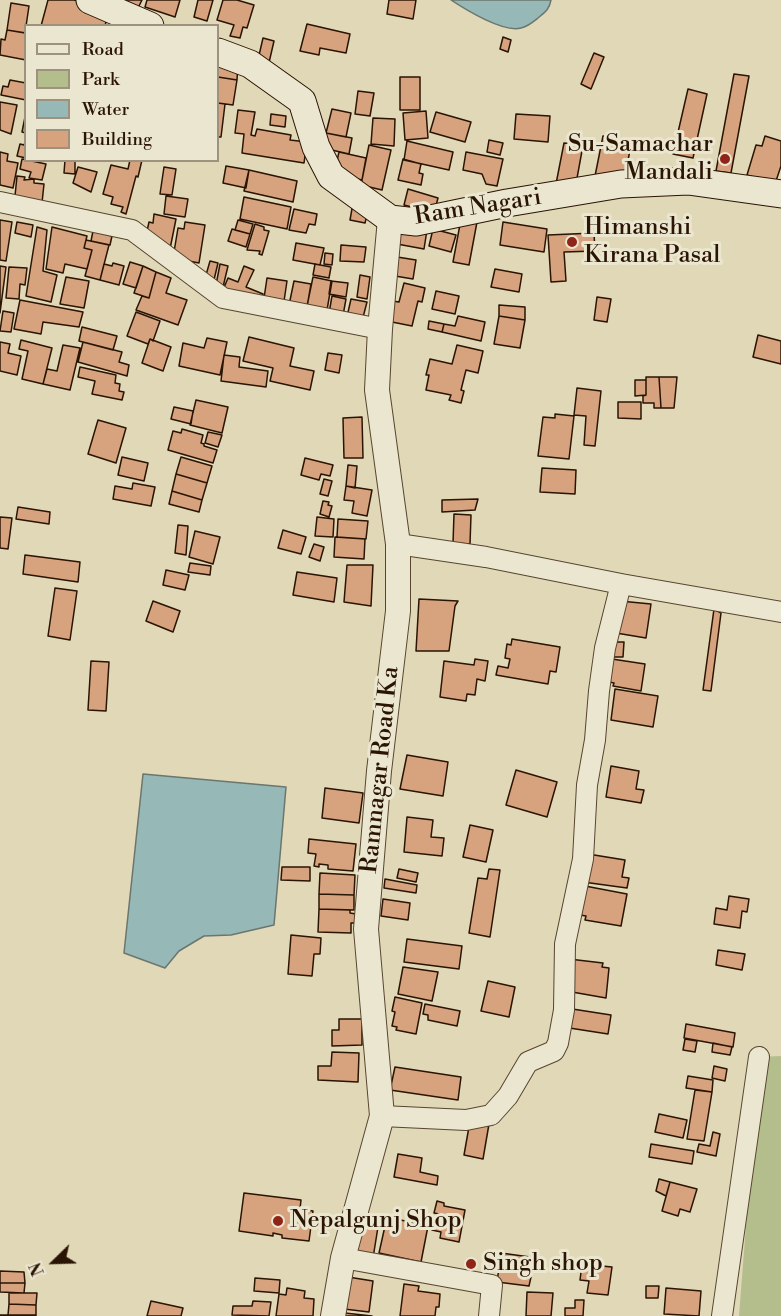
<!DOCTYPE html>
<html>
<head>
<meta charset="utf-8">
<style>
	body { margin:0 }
	#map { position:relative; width:781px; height:1316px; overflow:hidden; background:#e0d8b7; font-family:"Libre Bodoni",serif }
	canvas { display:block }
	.legend { position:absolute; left:24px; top:24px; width:195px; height:138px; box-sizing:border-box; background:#ebe6d0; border:2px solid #9e927e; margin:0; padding:8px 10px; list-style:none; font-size:18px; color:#2a1403 }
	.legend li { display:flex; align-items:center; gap:12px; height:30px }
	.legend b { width:30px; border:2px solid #9e927e }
	.north { position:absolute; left:24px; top:1232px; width:60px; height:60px; -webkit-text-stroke:4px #ebe6d0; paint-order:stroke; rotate:247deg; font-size:16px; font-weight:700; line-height:24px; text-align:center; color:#2a1403 }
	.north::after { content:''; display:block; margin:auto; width:21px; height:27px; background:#2a1403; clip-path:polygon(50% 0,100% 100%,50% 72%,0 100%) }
</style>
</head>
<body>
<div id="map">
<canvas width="781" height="1316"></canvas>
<ul class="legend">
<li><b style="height:8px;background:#ebe6d0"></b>Road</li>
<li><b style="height:16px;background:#b4be8d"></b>Park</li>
<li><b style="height:16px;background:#96b8b6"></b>Water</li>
<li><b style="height:16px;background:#d7a27e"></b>Building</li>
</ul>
<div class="north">N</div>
</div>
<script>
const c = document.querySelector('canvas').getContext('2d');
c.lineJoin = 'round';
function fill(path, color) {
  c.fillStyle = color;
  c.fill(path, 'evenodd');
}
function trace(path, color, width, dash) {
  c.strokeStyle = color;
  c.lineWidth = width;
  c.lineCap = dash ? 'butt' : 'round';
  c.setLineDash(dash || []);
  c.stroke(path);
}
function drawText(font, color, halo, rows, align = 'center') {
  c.font = font + ' "Libre Bodoni",serif';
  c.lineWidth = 6;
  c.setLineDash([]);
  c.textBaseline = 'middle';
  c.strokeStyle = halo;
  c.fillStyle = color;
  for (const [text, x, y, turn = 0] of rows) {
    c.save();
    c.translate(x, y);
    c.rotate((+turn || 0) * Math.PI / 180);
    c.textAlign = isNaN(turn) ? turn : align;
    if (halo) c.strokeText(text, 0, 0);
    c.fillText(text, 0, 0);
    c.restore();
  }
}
const green = new Path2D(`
	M781 1056V1316H739L759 1057Z`);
const water = new Path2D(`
	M451 0H551C549 10 545 12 538 18 533 22 527 27 521 28 504 33 466 10 451 0Z
	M143 774 286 787 274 925 231 935 204 936 179 951 165 968 124 953Z`);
const building = new Path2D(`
	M48 0H74L109 9 105 26H41Z
	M125 0H142L137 10 123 4Z
	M147 0H180L175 17 145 7Z
	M198 0H213L207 21 194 17Z
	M223 0H237L254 5 247 28 243 27 240 38 230 36 234 25 217 20Z
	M389 0H416L413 19 387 14Z
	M11 3 29 6 25 33 7 30Z
	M307 24 350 34 346 53 320 48 319 55 300 51Z
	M7 30 26 33V60L0 55 1 39 5 40Z
	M503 37 511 40 508 52 500 49Z
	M263 38 274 41 268 67 257 64Z
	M594 53 604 57 591 89 581 84Z
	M218 62 238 64 237 80 218 77Z
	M734 74 749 76 731 173 716 171Z
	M218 77 237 80 233 105 218 103Z
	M400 77H420V110H400Z
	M10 80 26 83V100L1 95 3 86 8 87Z
	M688 89 707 94 693 158 673 154Z
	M358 91 374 93 370 116 355 114Z
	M0 102 17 105 11 134 0 130Z
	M218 103 225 104 221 137H218Z
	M332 109 351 113 346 137 326 133Z
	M238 110 255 112 251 135 255 136 257 129 291 135 290 140 307 142 304 163 242 153 244 134 235 133Z
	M426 111 428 138 405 140 403 113Z
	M26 112V133L22 132Z
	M436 112 471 122 465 142 430 132Z
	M271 114 286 116 285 127 270 125Z
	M516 114 550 116 548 142 514 139Z
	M373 118 395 119 394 146 371 144Z
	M326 133 352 138 349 154 323 148Z
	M603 136 617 138 616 143 631 145 624 181 595 176Z
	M765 136 781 141V166L775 184 747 175 756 145 762 146Z
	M574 138 584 140 575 189H555L564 143 573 144Z
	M26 140V158L17 156 20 144 24 145Z
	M489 140 503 143 500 155 487 152Z
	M407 141 453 152 449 170 404 160Z
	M369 145 391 150 382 190 361 185Z
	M0 152 8 154 7 161 18 163 13 188 0 185Z
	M339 152 366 158 362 180 334 174Z
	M466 152 503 159 497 186 486 184 482 174 463 170Z
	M22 159 46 164 42 180 29 178 31 172 20 169Z
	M403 159 421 164 419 173 423 174 421 185 398 180Z
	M65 160H75V174L64 173Z
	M130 160H142L138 177 136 176 126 214 121 212 123 207 111 204 113 197 103 194 111 165 128 169Z
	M226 166 249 170 246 188 223 183Z
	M78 167 97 172 91 192 73 183Z
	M164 167 176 169 172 195 160 194Z
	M249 170 297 181 293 202 244 191Z
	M17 176 25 177 24 180 34 179V183L44 184 42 203 15 196Z
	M408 189 438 198 434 213 404 205Z
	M166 196 188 199 185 217 164 214Z
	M244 197 291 207 287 229 240 219Z
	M353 203 369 207 365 223 350 220Z
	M294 209 317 214 315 225 309 224 306 233 289 230Z
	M154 214 176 219 170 249 146 236 149 222 153 223Z
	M461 219 477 222 469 265 453 262Z
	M0 220 12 222 6 261 0 260Z
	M238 220 253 224 250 234 235 230Z
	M17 222 33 225 31 237 15 233Z
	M185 222 205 225 199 263 173 258 178 228 184 229Z
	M503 222 547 229 544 252 500 245Z
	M255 224 264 227V230L269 231 262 255 259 254 260 251 247 250Z
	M401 225 427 230 424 249 397 244Z
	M37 227 47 230 43 271 57 275 51 302 26 296Z
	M52 227 87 236 84 248 92 250 87 269 65 264 63 273 46 269Z
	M232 229 250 234 246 247 228 241Z
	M433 229 456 235 451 252 429 246Z
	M93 231 112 236 110 245 91 241Z
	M594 233 595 251 564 252 566 281 551 282 548 235Z
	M86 240 109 245 100 280 85 276 92 250 84 248Z
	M296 243 324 248 320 265 293 260Z
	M341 245 366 247 364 262 340 261Z
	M325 253 333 254 332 265 324 264Z
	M391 256 416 260 413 279 389 275Z
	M210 261 218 263 213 284 204 282Z
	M130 262 143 266 136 288 123 284Z
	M113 263 124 266 119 285 100 280 104 264 112 266Z
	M220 264 228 266 223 287 216 285Z
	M315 264 331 267 329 278 313 275Z
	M0 266 6 267 0 313Z
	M143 266 156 272 149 298 134 293Z
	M244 266 254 270 246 287 263 294 258 305 223 290 228 278 238 282Z
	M9 267 27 268 25 285 20 284 19 299 6 298Z
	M495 269 522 274 519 292 491 287Z
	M156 272 171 278 166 293 187 300 178 325 136 310 142 296 149 298Z
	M360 275 370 277 367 299 357 297Z
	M66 277 89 281 84 308 60 304Z
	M313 277 332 281 327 310 307 306Z
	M267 278 287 281 283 308 263 305Z
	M294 281 311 284 306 313 288 310Z
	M331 281 348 283 346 297 329 294Z
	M404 283 425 288 422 302 418 301 412 326 387 321 392 301 399 302Z
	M436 291 459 296 455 314 432 309Z
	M332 296 346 299 342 321 328 319Z
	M597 297 611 299 607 322 594 320Z
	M351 299 367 302 361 325 346 321Z
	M20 300 83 312 79 327 43 322 41 334 14 329Z
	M499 305 525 307V320L499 316Z
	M3 311 14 313 11 332 0 331Z
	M136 312 160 321 153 341 150 339 148 344 127 336Z
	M458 316 485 322 481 341 442 332 444 324 455 326Z
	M499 316 525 320 520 348 494 344Z
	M429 321 444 324 442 332 428 329Z
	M82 327 117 336 113 350 79 341Z
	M758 335 781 341V364L753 357Z
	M249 337 294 348 290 366 314 371 310 390 270 381 273 368 243 361Z
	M207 338 227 342 220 375 179 366 183 343 204 348Z
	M150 339 171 347 163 371 142 363Z
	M21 340 52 348 43 384 22 379 28 351 19 349Z
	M0 342 10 344 8 353 21 356 17 375 0 371Z
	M83 342 122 352 119 362 129 365 127 376 78 362Z
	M63 345 80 348 70 390 43 384 47 369 57 371Z
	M457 345 483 351 478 373 466 370 461 390 464 391 461 403 449 400 451 395 426 390 429 375H426L430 359 452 364Z
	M328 353 342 355 339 373 325 370Z
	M224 355 240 357 239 367 268 371 266 387 221 381Z
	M80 367 116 375 115 383 120 384 119 391 124 392 122 400 92 394 95 381 78 377Z
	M646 377H659L661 408H654V403H643V396L646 395Z
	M659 377H677L674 408H661Z
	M635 380H646V395L635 396Z
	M577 388 601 391 595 446 584 445 586 416 574 415Z
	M196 400 228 407 222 433 190 425Z
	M618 402H641V419L618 418Z
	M174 407 193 411 191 424 171 419Z
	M555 414 574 416 569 459 538 456 543 417 555 418Z
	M362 417 363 458H344L343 418Z
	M98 420 126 428 116 463 88 454Z
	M182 429 203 435 201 443 204 444V446L217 450 213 463 168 450 173 431 181 433Z
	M208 432 222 435 218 447 205 443Z
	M122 457 148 463 144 481 118 475Z
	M181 457 212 466 207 483 176 474Z
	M305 458 333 465 330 476 321 474 319 480 301 475Z
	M348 465 357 466 355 488 346 486Z
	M542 468 576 470 575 494 540 492Z
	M176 474 207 483 202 500 172 491Z
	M324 479 332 481 328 496 320 494Z
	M133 483 155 487 151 506 113 499 115 486 132 489Z
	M346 486 372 490 367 516 352 513 354 501 344 500Z
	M172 491 202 500 199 512 169 504Z
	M478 499 475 510 442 512V500Z
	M323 501 329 502 328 505 332 506 329 517 320 514Z
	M18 507 50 512 49 524 16 519Z
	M454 514 471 515 470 544 453 543Z
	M0 517 12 518 8 549 0 548Z
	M317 517 334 519 333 537 315 536Z
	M338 519 368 521 366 539 337 537Z
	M178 525 188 526 186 555 175 553Z
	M283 530 306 537 301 554 278 548Z
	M195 531 220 537 213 564 189 557Z
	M335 537 365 539 364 559 334 557Z
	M314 544 324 547 320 561 309 557Z
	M25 555 80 562 78 582 23 574Z
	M190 563 211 566 210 575 188 572Z
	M347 565H373L371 606 344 602Z
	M166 570 189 575 185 590 163 585Z
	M297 572 337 578 334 602 293 595Z
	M55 588 77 591 70 640 48 636Z
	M419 599 458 601 455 606 449 651H416Z
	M153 601 180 611 173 632 146 621Z
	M620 601 651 604 646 638 616 633Z
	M714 609 721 613 711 691 703 690Z
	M512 639 560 647 556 672 550 671 548 684 496 675 498 666 508 668 510 659 505 658 507 644 511 645Z
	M614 642H624L623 657H613Z
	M475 659 488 661 485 681 477 679 475 695 467 694 466 701 440 697 444 661 474 665Z
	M612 659 645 664 641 691 613 686 614 683 609 682Z
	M91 661 109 662 106 711 88 710Z
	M615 689 658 696 653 727 611 720Z
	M407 755 448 762 443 796 400 789Z
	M611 766 639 771 636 789 644 790 641 803 606 797Z
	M516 770 557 782 547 817 506 805Z
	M325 788 363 793 359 823 322 818Z
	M407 817 433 820 431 837 444 838 442 856 404 852Z
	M470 825 493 830 486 862 463 857Z
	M309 839 356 844 353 871 328 869V865L319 864V867L314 866 316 854 308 853Z
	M588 854 625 860 622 877 629 878 627 888 583 882Z
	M282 867H310V881L281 880Z
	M399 869 418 873 416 882 397 878Z
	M489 869 500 870 490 937 469 933 478 878 487 879Z
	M320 873 355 875 354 895 319 894Z
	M385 879 417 885 416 893 384 888Z
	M585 886 627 894 621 926 585 920 586 916 580 915Z
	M319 894 354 895V910L319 909Z
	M729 896 749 899 747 912 742 911 740 928 714 924 716 908 727 910Z
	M383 899 410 903 408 920 381 916Z
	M319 909 350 910V913L356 914V923H351V933L318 932Z
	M291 935 321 938 320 954H314L312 976 288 974Z
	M407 939 462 946 459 969 404 962Z
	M718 950 745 954 742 970 716 965Z
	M569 959 603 963 602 967 609 968 606 998 572 992Z
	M403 967 438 972 432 1001 398 994Z
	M488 981 515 987 509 1017 481 1011Z
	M395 997 422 1003 416 1034 396 1030 397 1027 392 1026 395 1012 392 1011Z
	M425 1004 460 1011 457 1026 428 1020V1015L423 1014Z
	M566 1008 611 1015 608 1034 563 1027Z
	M339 1019H362V1045L332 1046V1030H339Z
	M686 1024 735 1033 733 1047 684 1038Z
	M685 1039 697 1041 695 1052 683 1050Z
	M713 1043 732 1047 730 1055 712 1052Z
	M332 1052 359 1053 358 1082 318 1080V1066H331Z
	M714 1066 727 1069 725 1081 712 1078Z
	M395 1067 461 1077 458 1100 390 1090Z
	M688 1076 713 1080 712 1092 686 1088Z
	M695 1090 712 1092 704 1141 687 1139Z
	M659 1114 687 1120 683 1138 655 1132Z
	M470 1121 489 1124 483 1159 464 1155Z
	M713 1132 720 1134 716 1156 697 1152 699 1144 710 1146Z
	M651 1144 694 1151 692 1164 649 1157Z
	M398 1154 422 1158 420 1172 438 1176 437 1185 394 1177Z
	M659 1179 670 1182 666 1196 656 1191Z
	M670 1182 697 1189 690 1212 680 1209 678 1216 662 1211Z
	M244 1193 301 1200 300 1209 313 1211 309 1241 282 1238V1235L273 1233V1236L239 1231Z
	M437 1201 444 1203V1206L465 1210 459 1242 440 1238 441 1232 432 1230 434 1220H437L439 1214 434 1213Z
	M387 1217 428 1226 421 1262 379 1253Z
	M359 1223 378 1227 373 1258 353 1254Z
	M501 1253 530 1257 527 1277H531L529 1286 497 1282Z
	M582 1264 612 1267 608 1295 587 1293 589 1281 580 1280Z
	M0 1271 24 1272 25 1283H0Z
	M348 1277 373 1281 369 1312 344 1309Z
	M255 1278 280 1280 279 1293 254 1291Z
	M0 1283H25L24 1293 0 1292Z
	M404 1284 419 1286 418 1291 440 1294 439 1307H436L435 1316H400Z
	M646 1286H659L658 1298H646Z
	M287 1288 305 1291 304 1298 314 1299 313 1316H276L279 1294 286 1295Z
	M666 1288 701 1291 699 1316 664 1314Z
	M527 1292 553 1293 551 1316H526Z
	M9 1293H37L36 1305 9 1304Z
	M575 1300H584L583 1316H565V1308H575Z
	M151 1301 183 1308 181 1316H147Z
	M253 1301 271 1302 269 1316 232 1315 233 1306H252Z
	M9 1304 36 1305V1315H8Z
	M345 1313 372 1316H345Z
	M0 1315H36V1316H0Z`);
const minor = new Path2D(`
	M0 202 132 230 223 298 380 329
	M621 584 781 612
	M382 1116 466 1120 491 1115 508 1096 528 1062 554 1051 558 1043 564 1010 565 944 583 859 587 785 595 740 599 691 605 648 621 584 486 557 398 544
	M343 1258 492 1285 489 1316
	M722 1316 759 1057`);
const tertiary = new Path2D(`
	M333 1316 343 1258 382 1116 366 929 379 771 398 611V544L377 390 380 329 390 219`);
const secondary = new Path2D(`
	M90 0 150 26
	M218 52 250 64 302 101 316 147 331 176 390 219 416 222 507 203 621 184 688 181 781 194`);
const markers = [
	[725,159,6,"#8f2418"],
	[572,242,6,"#8f2418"],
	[278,1221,6,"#8f2418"],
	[471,1264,6,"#8f2418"]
];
const poiNames = [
	["Su-Samachar",713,145,"right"],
	["Mandali",713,173,"right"],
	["Himanshi",584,228],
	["Kirana Pasal",584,256],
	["Nepalgunj Shop",290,1221],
	["Singh shop",483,1264]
];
const streetNames = [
	["Ram Nagari",478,208,-9],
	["Ramnagar Road Ka",381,770,-84]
];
fill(green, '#b4be8d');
fill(water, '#96b8b6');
trace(water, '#6b766e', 1.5);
fill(building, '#d7a27e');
trace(building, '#2a1403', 1.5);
trace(minor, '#584530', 22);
trace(tertiary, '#584530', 26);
trace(secondary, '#2a1403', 29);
trace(minor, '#ebe6d0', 20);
trace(tertiary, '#ebe6d0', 24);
trace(secondary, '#ebe6d0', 27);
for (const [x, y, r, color] of markers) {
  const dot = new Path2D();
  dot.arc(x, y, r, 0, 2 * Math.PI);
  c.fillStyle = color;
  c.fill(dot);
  trace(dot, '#ebe6d0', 2);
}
drawText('24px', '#2a1403', '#ebe6d0', poiNames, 'left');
drawText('24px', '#2a1403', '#ebe6d0', streetNames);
</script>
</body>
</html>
